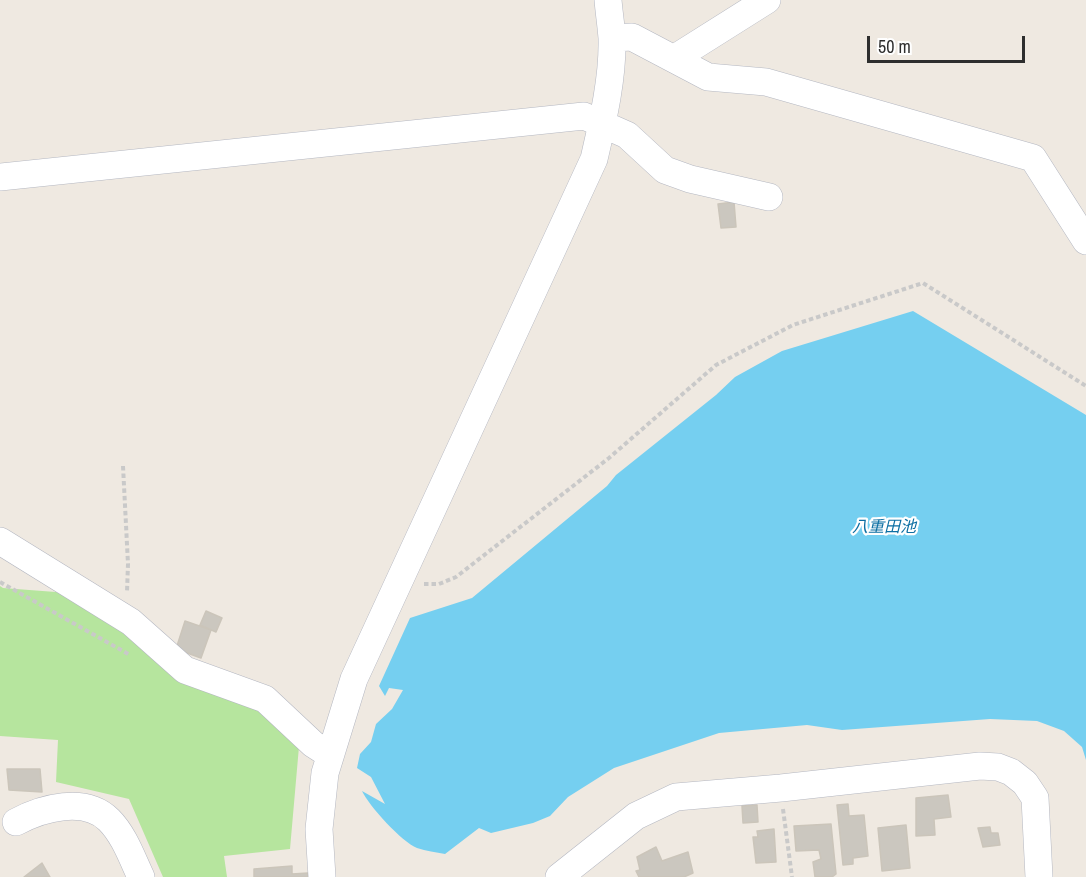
<!DOCTYPE html>
<html>
<head>
<meta charset="utf-8">
<style>
	body { margin:0 }
	#map { position:relative; width:1086px; height:877px; overflow:hidden; background:#efe9e1; font-family:"Archivo Narrow",sans-serif }
	canvas { display:block }
	.scale { position:absolute; left:867px; top:36px; width:158px; height:27px; box-sizing:border-box; border:3px solid #2e2e2e; border-top:0; padding-left:8px; font-size:18px; line-height:21px; white-space:nowrap; color:#2e2e2e; -webkit-text-stroke:4px #fff; paint-order:stroke }
</style>
</head>
<body>
<div id="map">
<canvas width="1086" height="877"></canvas>
<div class="scale">50 m</div>
</div>
<script>
const c = document.querySelector('canvas').getContext('2d');
c.lineJoin = 'round';
function fill(path, color) {
  c.fillStyle = color;
  c.fill(path, 'evenodd');
}
function trace(path, color, width, dash) {
  c.strokeStyle = color;
  c.lineWidth = width;
  c.lineCap = dash ? 'butt' : 'round';
  c.setLineDash(dash || []);
  c.stroke(path);
}
function drawText(font, color, halo, rows, align = 'center') {
  c.font = font + ' "Archivo Narrow","Noto Sans JP",sans-serif';
  c.lineWidth = 4.5;
  c.setLineDash([]);
  c.textBaseline = 'middle';
  c.strokeStyle = halo;
  c.fillStyle = color;
  for (const [text, x, y, turn = 0] of rows) {
    c.save();
    c.translate(x, y);
    c.rotate((+turn || 0) * Math.PI / 180);
    c.textAlign = isNaN(turn) ? turn : align;
    if (halo) c.strokeText(text, 0, 0);
    c.fillText(text, 0, 0);
    c.restore();
  }
}
const green = new Path2D(`
	M0 586 3 588 82 594 300 735 290 849 224 856 227 877H163L129 799 56 782 58 740 0 736Z`);
const water = new Path2D(`
	M913 311 1086 415V760L1082 747 1064 731 1037 721 990 719 842 730 807 725 719 733 614 768 568 797 550 816 533 823 491 833 479 828 445 854C436 852 426 851 417 848 402 842 369 806 362 791L385 804 371 777 357 768 360 754 371 742 376 724 392 709 403 690 389 688 385 696 379 686 410 618 472 598 607 486 616 475 716 395 735 377 782 351Z`);
const building = new Path2D(`
	M734 202 736 227 721 228 718 204Z
	M206 611 222 618 216 632 200 625Z
	M185 621 211 630 201 658 176 649Z
	M7 769H40L42 792 9 790Z
	M948 795 951 817 934 819 935 835 916 836V798Z
	M848 804 849 816 864 815 868 856 853 858V864L843 865 837 805Z
	M757 805 758 822 743 823 742 806Z
	M831 824 836 874 832 877H815L813 862 821 859 819 850 796 851 794 826Z
	M906 825 910 868 882 871 878 828Z
	M990 827 991 833H998L1000 845 983 847 978 828Z
	M774 829 776 862 756 863 753 837H758L757 831Z
	M656 847 662 861 688 852 693 873 684 877H639L636 871 640 870 637 857Z
	M42 863 50 877H24Z
	M292 866V874L308 873V877H254V869Z`);
const path = new Path2D(`
	M123 466 128 564 127 592
	M0 582 130 655
	M424 584H439L456 577 609 458 716 365 793 325 923 283 1086 386
	M783 809 792 877`);
const minor = new Path2D(`
	M612 38 632 37 708 77 766 82 1033 158 1086 241
	M675 58 767 0
	M0 177 584 116 627 135 665 170 690 179 769 197
	M0 541 131 622 185 670 265 699 313 744 330 755
	M16 822C42 808 85 796 109 820 124 835 132 858 141 877
	M322 877 319 829 325 773 354 679 594 159C603 120 613 78 612 38 611 25 609 12 608 0
	M559 877 636 816 676 797 781 788 980 766 998 767 1011 772 1025 783 1035 798 1039 877`);
const waterNames = [
	["八重田池",884,528]
];
fill(green, '#b6e59e');
fill(water, '#75cff0');
fill(building, '#cbc7bf');
trace(building, '#cbc5ba', 1.5);
trace(minor, '#b4b7c1', 28);
trace(path, '#c9c9c9', 4, [4.5, 3]);
trace(minor, '#fff', 27);
drawText('italic 16px', '#0d6fa3', '#fff', waterNames);
</script>
</body>
</html>
